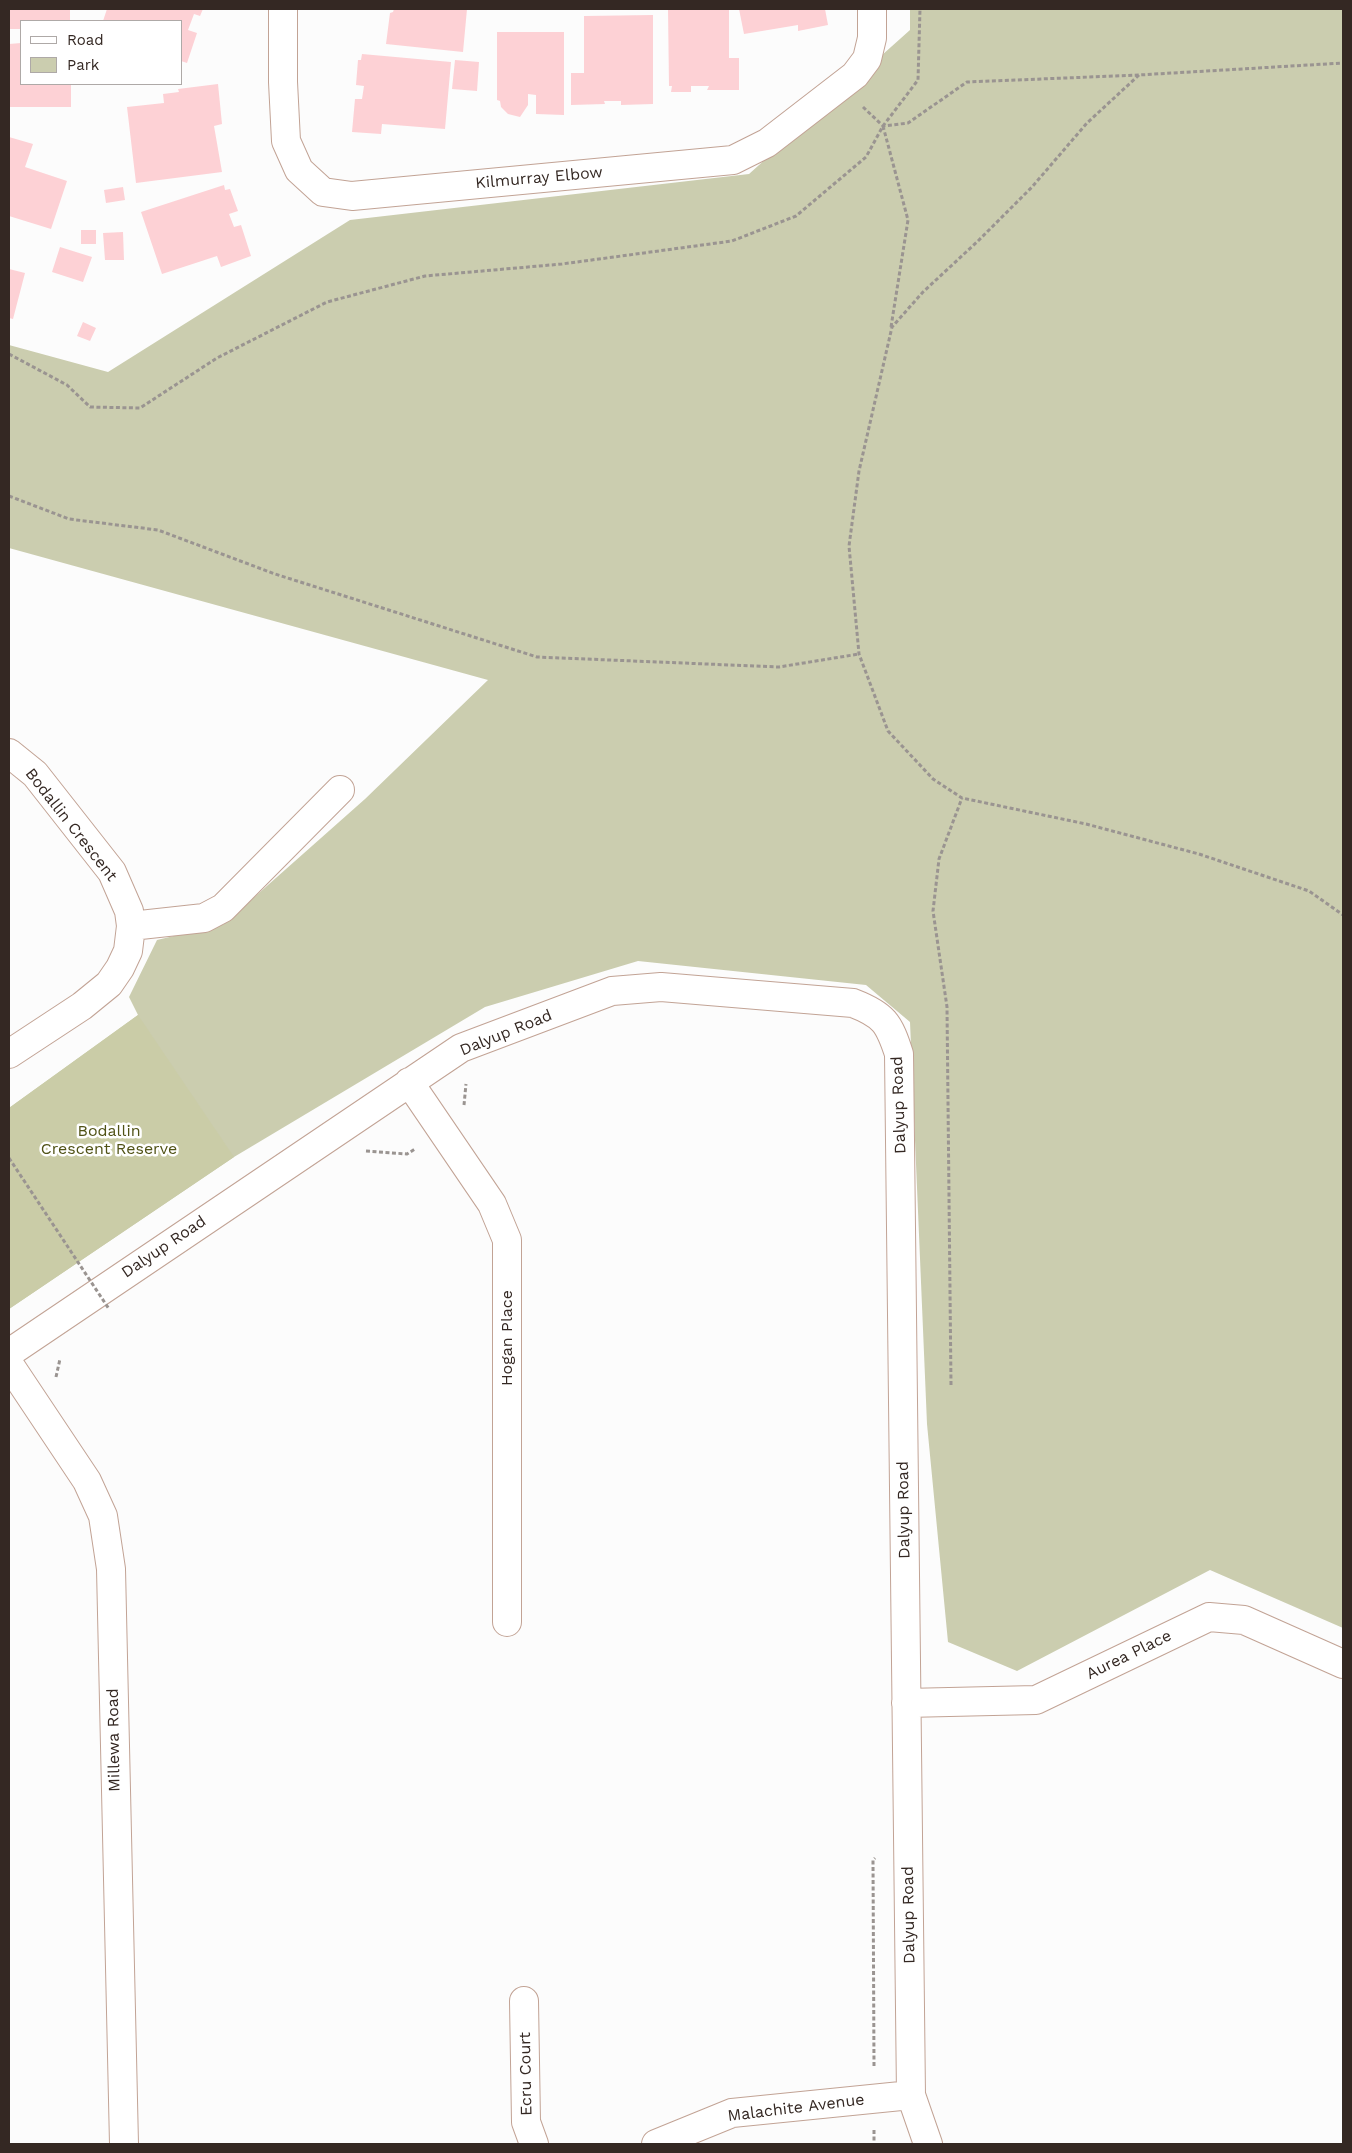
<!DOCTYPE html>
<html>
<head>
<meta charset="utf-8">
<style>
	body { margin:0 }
	#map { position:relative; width:1352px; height:2153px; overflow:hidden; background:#fcfcfc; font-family:"Work Sans",sans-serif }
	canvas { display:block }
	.frame { position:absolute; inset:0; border:10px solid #342823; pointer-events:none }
	.legend { position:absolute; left:20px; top:20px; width:162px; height:65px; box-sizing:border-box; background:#fff; border:1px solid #aea9a7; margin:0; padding:6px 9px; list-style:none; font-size:15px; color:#342823 }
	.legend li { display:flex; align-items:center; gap:10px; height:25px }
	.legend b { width:25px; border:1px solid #aea9a7 }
</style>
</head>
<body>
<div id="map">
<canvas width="1352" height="2153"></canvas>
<div class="frame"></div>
<ul class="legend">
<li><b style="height:6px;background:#fff"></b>Road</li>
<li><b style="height:14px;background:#cbcdaf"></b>Park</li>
</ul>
</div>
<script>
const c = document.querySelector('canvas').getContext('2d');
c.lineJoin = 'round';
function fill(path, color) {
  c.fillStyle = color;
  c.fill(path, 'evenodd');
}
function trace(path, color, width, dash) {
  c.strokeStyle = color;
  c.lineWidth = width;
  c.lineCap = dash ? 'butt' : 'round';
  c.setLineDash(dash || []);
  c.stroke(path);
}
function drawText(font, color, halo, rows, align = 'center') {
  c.font = font + ' "Work Sans",sans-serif';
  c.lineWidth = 5;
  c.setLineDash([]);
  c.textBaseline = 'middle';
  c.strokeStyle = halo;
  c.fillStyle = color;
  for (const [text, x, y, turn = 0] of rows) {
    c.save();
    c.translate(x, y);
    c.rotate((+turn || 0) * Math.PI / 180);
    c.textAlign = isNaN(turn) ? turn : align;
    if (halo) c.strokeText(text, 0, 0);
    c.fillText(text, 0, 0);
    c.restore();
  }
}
const green = new Path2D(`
	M910 9H1343V1628L1210 1570 1017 1671 948 1642 927 1424 910 1022 866 985 638 961 485 1007 234 1157 9 1309V1108L138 1015 129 997 157 940 224 924 365 799 488 680 9 548V345L108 372 350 220 749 174 910 30Z`);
const forest = new Path2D(`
	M138 1015 234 1157 9 1309V1108Z`);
const building = new Path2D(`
	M9 9H70V21H21V29H9Z
	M107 9H203L200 16 194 14 188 30 197 33 187 63 181 61V21H103Z
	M394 9H467L463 52 386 44 390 13 393 12Z
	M668 9H729V58H739V90H707L709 86H691V92H671L672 86H669Z
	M739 9H825L828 25 798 31V25L744 34Z
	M653 15V104L621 105V101H604L605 104 571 105V73H584V16Z
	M497 32H564V115L536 114V95L528 94V105L520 117 508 114 501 107 500 101 497 100Z
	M21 43V84H71V107H9V44Z
	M362 54 451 62 445 129 382 124 381 134 352 132 355 99H362L364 86 356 85 358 60H361Z
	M455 60 479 62 477 91 452 89Z
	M218 84 222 124 214 126 222 172 136 183 127 107 164 103 163 94 179 92 178 89Z
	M9 137 33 144 25 167 67 181 51 229 9 216Z
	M224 185 225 190 230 189 238 211 229 214 234 227 241 225 251 256 221 267 217 256 162 274 141 212Z
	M123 187 125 200 106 203 104 190Z
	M81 230H96V244H81Z
	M123 232 124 260H105L103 233Z
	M60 247 92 257 83 282 52 272Z
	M9 269 25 273 13 319 9 318Z
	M83 322 96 328 90 341 77 336Z`);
const path = new Path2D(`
	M1139 75 1087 123 1032 187 978 241 923 292 892 327 859 471 849 546 859 654 888 731 933 779 962 798 1086 824 1199 854 1309 891 1343 915
	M863 107 883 126 908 123 967 82 1139 75 1343 63
	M883 126 908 220 891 327
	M9 354 67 385 90 407 140 408 217 358 327 302 425 276 562 264 732 241 796 216 866 157 883 126 918 80 920 9
	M9 496 69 519 158 530 275 574 537 657 779 667 859 654
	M464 1105 466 1084
	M366 1151 407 1154 415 1149
	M56 1377 60 1359
	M951 1385 947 1007 933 911 939 859 962 798
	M874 2066 873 1860 875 1858
	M874 2130V2144`);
const minor = new Path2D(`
	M283 9V82L286 141 299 170 323 192 352 196 733 160 767 143 855 75 867 59 872 38V9
	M9 753 35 774 112 872 129 911 131 926 128 951 120 968 109 984 82 1006 9 1054
	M131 926 204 918 223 908 340 790
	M409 1082 492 1204 507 1240V1622
	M9 1353 461 1048 612 991 661 987 853 1003C884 1015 889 1023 899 1054L911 2095 928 2144
	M9 1364 87 1481 103 1516 111 1569 124 2144
	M906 1703 1036 1700 1209 1617 1244 1620 1343 1664
	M524 2001 526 2122 534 2144
	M656 2144 732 2113 911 2095`);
const pathBridge = new Path2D(`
	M9 1158 109 1309`);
const streetNames = [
	["Kilmurray Elbow",539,178,-5],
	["Bodallin Crescent",71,825,52],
	["Dalyup Road",506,1033,-22],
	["Dalyup Road",899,1105,-92],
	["Dalyup Road",164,1247,-34],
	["Hogan Place",507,1338,-90],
	["Dalyup Road",904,1510,-91],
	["Aurea Place",1129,1655,-26],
	["Millewa Road",114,1740,-91],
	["Dalyup Road",909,1915,-91],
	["Ecru Court",526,2074,-91],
	["Malachite Avenue",796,2108,-7]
];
const parkNames = [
	["Bodallin",109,1131],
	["Crescent Reserve",109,1149]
];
fill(green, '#cbcdaf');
fill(forest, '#cacca7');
fill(building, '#fdd1d5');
trace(minor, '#c2a395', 30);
trace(path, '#9a9491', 3, [4, 2.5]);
trace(minor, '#fff', 28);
trace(pathBridge, '#9a9491', 3, [4, 2.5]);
drawText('16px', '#342823', '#fff', streetNames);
drawText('16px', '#505216', '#fff', parkNames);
</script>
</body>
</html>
